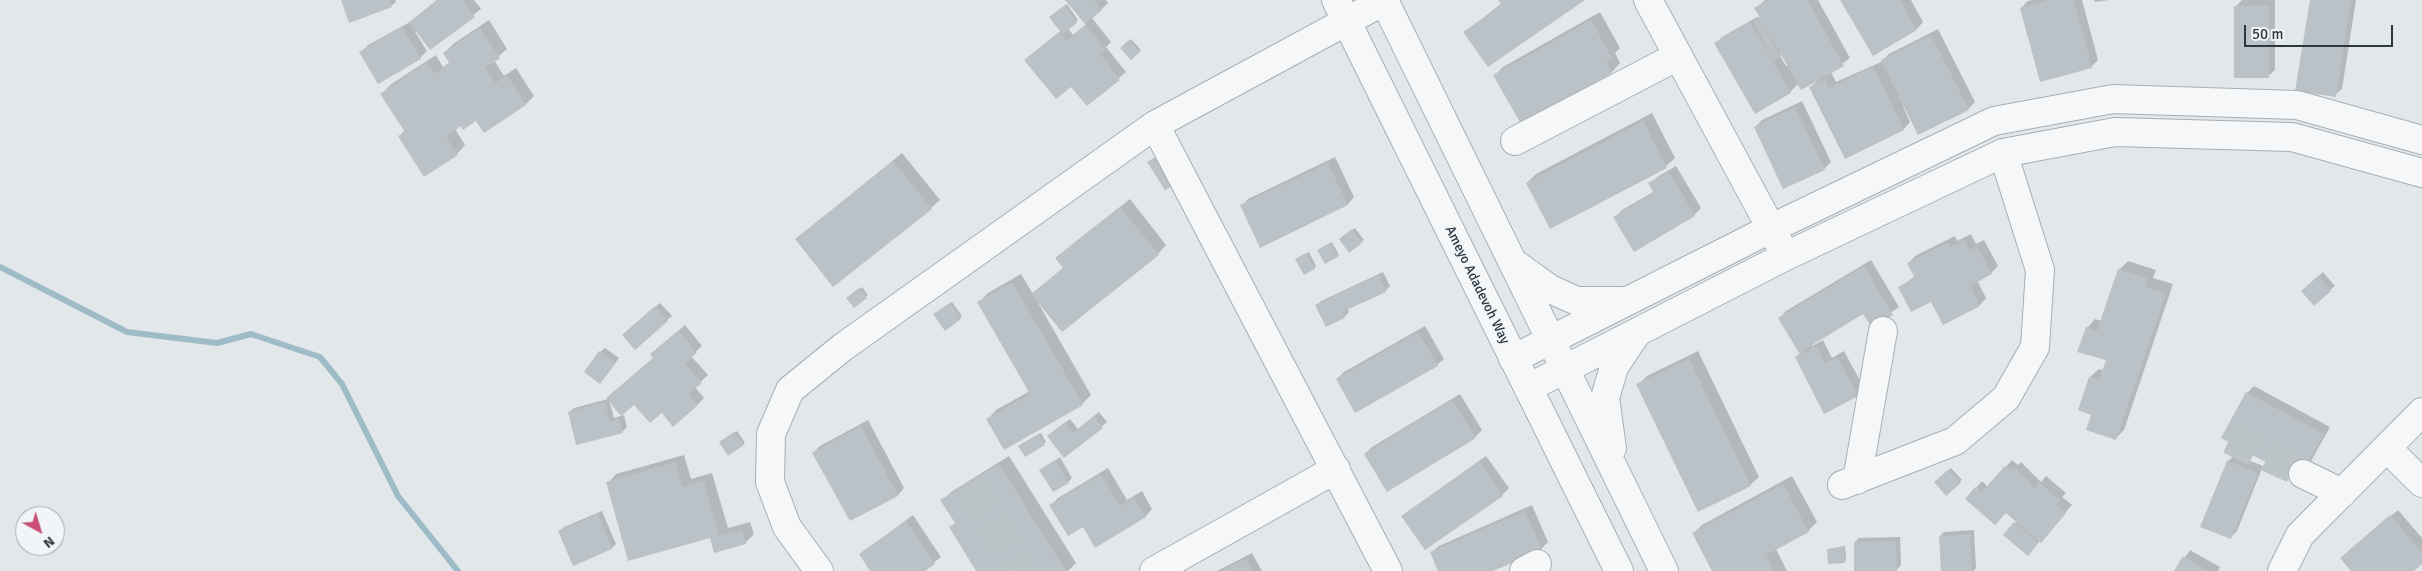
<!DOCTYPE html>
<html>
<head>
<meta charset="utf-8">
<style>
	body { margin:0 }
	#map { position:relative; width:2422px; height:571px; overflow:hidden; background:#e2e7ea; font-family:Signika,sans-serif }
	canvas { display:block }
	.north { position:absolute; left:15px; top:506px; width:50px; height:50px; box-sizing:border-box; background:#f2f5f7; border:1px solid #a2a9ae; border-radius:50%; rotate:141deg; font-size:14px; font-weight:700; line-height:20px; text-align:center; color:#2b3741 }
	.north::after { content:''; display:block; margin:auto; width:18px; height:22px; background:#c94e78; clip-path:polygon(50% 0,100% 100%,50% 72%,0 100%) }
	.scale { position:absolute; left:2244px; top:25px; width:149px; height:22px; box-sizing:border-box; border:2px solid #2b3741; border-top:0; padding-left:6px; font-size:15px; line-height:18px; white-space:nowrap; color:#2b3741; -webkit-text-stroke:4px #f2f5f7; paint-order:stroke }
</style>
</head>
<body>
<div id="map">
<canvas width="2422" height="571"></canvas>
<div class="north">N</div>
<div class="scale">50 m</div>
</div>
<script>
const c = document.querySelector('canvas').getContext('2d');
c.lineJoin = 'round';
function fill(path, color) {
  c.fillStyle = color;
  c.fill(path, 'evenodd');
}
function trace(path, color, width, dash) {
  c.strokeStyle = color;
  c.lineWidth = width;
  c.lineCap = dash ? 'butt' : 'round';
  c.setLineDash(dash || []);
  c.stroke(path);
}
function drawText(font, color, halo, rows, align = 'center') {
  c.font = font + ' Signika,sans-serif';
  c.lineWidth = 4;
  c.setLineDash([]);
  c.textBaseline = 'middle';
  c.strokeStyle = halo;
  c.fillStyle = color;
  for (const [text, x, y, turn = 0] of rows) {
    c.save();
    c.translate(x, y);
    c.rotate((+turn || 0) * Math.PI / 180);
    c.textAlign = isNaN(turn) ? turn : align;
    if (halo) c.strokeText(text, 0, 0);
    c.fillText(text, 0, 0);
    c.restore();
  }
}
const shadow = new Path2D(`
	M342 0H395L396 2 391 6Z
	M437 0H474L481 9 430 48 417 31 415 32 427 51 420 58 361 52 368 45 410 22Z
	M1067 0H1106L1108 3 1092 18 1111 42 1106 47 1126 72 1088 104 1072 85 1033 54 1061 31 1053 15 1067 4 1078 20 1068 28 1073 35 1086 24Z
	M1500 0H1583L1465 32 1502 3Z
	M1765 0H1818L1850 58 1831 72 1836 82 1881 62 1889 54 1938 29 1975 102 1968 109 1905 105 1903 106 1910 122 1904 129 1846 157 1811 87 1818 80 1798 84 1790 92 1715 44 1722 37 1757 17H1761L1756 8ZM1782 54 1788 65 1786 66 1780 56Z
	M1842 0H1911L1923 22 1917 29 1873 54Z
	M2033 0H2082L2098 60 2091 67 2021 8 2028 1Z
	M2094 0H2109L2095 2Z
	M2242 0H2275V70L2268 76 2235 7Z
	M2311 0H2356L2342 89 2335 95Z
	M1600 12 1620 48 1615 53 1620 63 1612 72 1521 123 1495 75 1503 67Z
	M489 20 507 49 494 60 504 76 516 68 534 96 526 104 461 124 455 129 465 145 457 154 399 137 405 130 382 94 390 85 436 55 443 67 450 62 444 53 453 44Z
	M1131 39 1141 50 1131 58 1122 48Z
	M1802 101 1831 162 1824 169 1755 127 1762 120Z
	M1652 113 1675 158 1666 166 1550 227 1527 183 1536 174Z
	M902 153 940 200 931 208 797 239Z
	M1335 157 1354 197 1348 204 1261 246 1242 206 1248 199Z
	M1676 166 1701 208 1694 215 1615 217 1622 210 1655 191 1650 184 1657 177Z
	M1130 199 1166 245 1158 254 1037 301 1091 395 1082 404 988 419 996 410 1030 391 979 302 988 293 1021 274 1033 294 1064 267 1065 250Z
	M1355 228 1364 240 1349 251 1342 237Z
	M1971 234 1976 244 1984 240 1998 266 1991 273 1977 280 1986 298 1980 305 1943 323 1931 300 1900 287 1915 276 1909 263 1915 256 1955 236 1957 241Z
	M1332 242 1339 255 1337 256 1321 248Z
	M1309 252 1316 266 1314 268 1299 257Z
	M1871 260 1899 307 1872 326 1864 312 1811 344 1812 346 1823 340 1832 358 1844 351 1864 388 1857 395 1796 357 1804 349 1780 318 1786 311Z
	M2128 261 2156 270 2153 278 2173 284 2124 430 2116 438 2093 414 2090 377 2099 369 2103 370 2107 359 2087 328 2095 319 2101 321 2119 270Z
	M1383 272 1390 286 1385 291 1347 308 1349 312 1344 317 1317 305 1321 301Z
	M2323 272 2335 286 2314 304 2307 287Z
	M862 287 868 295 854 306 849 296Z
	M952 302 962 316 960 318 937 312Z
	M660 303 672 316 667 320 628 331Z
	M685 325 702 346 691 356 708 375 695 387 704 398 697 405 662 412 635 403 609 400 614 418 624 415 627 427 622 432 569 412 574 408 608 399 654 358 658 348Z
	M1425 326 1444 359 1437 365 1337 379 1344 372Z
	M605 348 619 358 600 383V352Z
	M1698 351 1759 477 1750 485 1638 385 1647 376Z
	M2254 386 2330 427 2305 472 2247 393Z
	M1460 394 1482 430 1475 437 1365 454 1372 447Z
	M1099 412 1107 422 1064 457 1053 432 1070 419 1078 429Z
	M868 420 904 488 898 495 851 520 813 453 820 446Z
	M737 431 745 443 743 444 723 440Z
	M1041 433 1046 442 1025 456 1021 444Z
	M684 455 691 479 712 473 728 528 750 522 754 534 745 543 711 536 608 483 616 474Z
	M2235 455 2263 466 2237 531 2230 538 2202 526 2228 461Z
	M1009 456 1076 563 1068 571H978L951 527 956 522 942 501 951 492Z
	M1486 456 1509 488 1502 495 1403 516Z
	M1060 457 1072 478 1068 482 1041 470Z
	M2012 460 2018 465 2021 462 2041 482 2046 476 2066 493 2062 497 2072 505 2032 550 2005 534 2017 521 2006 512 2002 516 1976 488 1982 481 1988 487Z
	M1108 468 1127 500 1142 491 1152 509 1146 516 1096 546 1083 525 1051 505 1058 498Z
	M1951 468 1962 480 1946 494 1936 482Z
	M1792 476 1817 522 1808 531 1776 549 1787 571H1714L1694 533 1702 525Z
	M1532 505 1548 542 1541 549 1490 571H1440L1432 552 1439 546Z
	M2398 510 2422 538V562L2412 571H2353L2349 551Z
	M602 511 616 544 612 548 560 531 564 527Z
	M913 515 941 557 923 571H872L860 554Z
	M1974 530 1976 568 1973 571H1942L1940 536 1944 532Z
	M1900 537 1901 565 1896 570 1855 542 1859 538Z
	M1845 546 1846 560 1844 562 1828 549Z
	M2190 550 2220 567 2218 571H2175Z
	M1252 553 1262 571H1217Z`);
const stream = new Path2D(`
	M0 267 127 332 217 343 251 334 320 357 342 384 398 496 458 571`);
const building = new Path2D(`
	M341 0H389L392 7 349 23Z
	M438 0H463L475 17 430 50 409 22Z
	M1065 0H1094L1102 10 1085 24Z
	M1498 0H1585L1488 67 1463 32 1502 5Z
	M1769 0H1807L1844 66 1801 90 1761 19 1780 57 1773 61 1753 21 1760 17 1754 8Z
	M1840 0H1900L1917 30 1873 56Z
	M2048 0H2074L2092 68 2040 82 2020 8Z
	M2310 0H2351L2336 97 2295 91Z
	M1065 5 1077 23 1062 34 1049 17Z
	M2234 6H2269V78H2234Z
	M1591 20 1612 58 1606 61 1612 73 1521 124 1493 75Z
	M1750 22 1791 93 1755 114 1714 43Z
	M1085 25 1106 50 1100 54 1120 80 1087 106 1071 87 1056 99 1024 60 1059 32 1066 41Z
	M402 27 421 59 378 84 359 52Z
	M480 28 500 58 485 68 495 83 507 76 526 105 484 133 476 121 463 130 461 126 446 137 458 155 424 177 398 136 405 132 380 94 426 63 434 74 450 64 443 53Z
	M1931 35 1969 110 1918 135 1881 60Z
	M1129 40 1140 52 1131 60 1120 48Z
	M1873 66 1904 130 1845 159 1809 87 1825 79 1829 88Z
	M1795 107 1825 170 1783 189 1754 127Z
	M1643 121 1667 168 1550 229 1526 183Z
	M1157 156 1175 184 1165 190 1147 162Z
	M893 161 932 209 833 287 795 239Z
	M1328 163 1348 205 1260 248 1240 205Z
	M1669 172 1695 216 1634 252 1613 217 1654 193 1648 183Z
	M1120 207 1159 255 1062 332 1031 294 1063 268 1055 258Z
	M1352 229 1362 243 1349 253 1339 239Z
	M1964 240 1969 250 1977 246 1992 274 1970 286 1980 306 1943 325 1931 302 1911 312 1898 287 1915 278 1907 263 1948 242 1950 247Z
	M1330 243 1338 257 1325 264 1317 250Z
	M1306 253 1315 269 1304 275 1295 259Z
	M1864 266 1893 315 1872 328 1863 314 1799 353 1778 318Z
	M2118 269 2148 279 2145 287 2166 293 2116 440 2086 430 2091 415 2078 410 2089 377 2099 380 2106 360 2077 352 2086 327 2097 331Z
	M1379 275 1386 292 1342 312 1345 318 1326 327 1315 305Z
	M2318 276 2331 291 2314 306 2301 291Z
	M1012 282 1083 405 1004 450 986 419 1030 394 977 302Z
	M859 288 867 298 854 308 846 298Z
	M950 303 961 319 945 331 933 314Z
	M655 306 668 321 635 350 622 335Z
	M678 331 697 353 685 363 702 383 688 394 698 405 673 427 662 413 650 423 634 405 621 416 606 398 653 358 650 354Z
	M1418 332 1438 366 1355 413 1336 379Z
	M1816 346 1825 364 1837 357 1858 396 1824 414 1795 357Z
	M599 351 616 363 600 384 584 372Z
	M1689 359 1751 486 1698 512 1636 384Z
	M2246 392 2324 434 2299 480 2221 438Z
	M1452 400 1476 438 1387 492 1364 454Z
	M605 402 610 422 619 419 623 433 576 445 568 412Z
	M1094 416 1103 428 1064 458 1047 436 1065 422 1073 433Z
	M861 426 898 496 850 521 812 453Z
	M734 432 744 445 728 456 719 442Z
	M1039 434 1045 445 1025 457 1018 446Z
	M1055 460 1069 483 1053 492 1039 470Z
	M1479 461 1503 496 1425 550 1401 516Z
	M2227 461 2258 473 2231 539 2200 527Z
	M676 462 682 487 704 481 719 536 742 530 746 544 714 553 710 538 628 561 606 482Z
	M999 464 1066 571H976L949 527 955 523 940 500Z
	M2005 466 2011 471 2014 467 2030 482 2029 483 2034 488 2039 482 2060 500 2056 504 2066 513 2041 543 2006 513 1995 525 1965 499 1975 487 1981 493Z
	M1949 469 1961 483 1946 496 1934 482Z
	M1101 474 1120 506 1134 497 1146 517 1095 548 1083 527 1068 536 1049 505Z
	M1783 484 1809 532 1766 555 1774 571H1712L1692 533Z
	M1525 511 1542 550 1493 571H1438L1430 552Z
	M598 514 612 549 573 566 558 531Z
	M2390 515 2422 553V564L2414 571H2351L2340 558Z
	M906 521 935 564 925 571H870L859 554Z
	M2014 522 2038 543 2028 556 2003 535Z
	M1970 534 1972 571H1941L1939 536Z
	M1896 541 1897 571H1854V542Z
	M1843 547 1845 563 1828 564 1827 549Z
	M2183 556 2209 571H2174Z
	M1246 558 1252 571H1221Z`);
const minorTunnel = new Path2D(`
	M2229 440 2303 474
	M970 487 1022 571`);
const minor = new Path2D(`
	M1336 0 1619 571
	M1384 0 1664 571
	M1648 0 1779 243
	M1155 125 1388 571
	M1515 141 1678 56
	M1515 264 1550 289 1577 301H1621
	M1513 359 1772 228 1994 121 2113 99 2297 105 2422 140
	M1528 388 1786 256 2003 153 2115 132 2292 137 2422 173
	M1612 448 1605 398 1614 367 1636 334
	M2387 448 2422 483
	M2303 474 2342 493
	M1857 480 1883 331
	M1842 485 1955 441 2006 398 2035 347 2040 270 2003 153
	M819 571 787 527 770 482 771 434 790 390 843 347 1155 125 1384 1
	M1154 571 1336 469
	M1524 571 1537 564
	M2282 571 2300 535 2422 412`);
const streetNames = [
	["Ameyo Adadevoh Way",1477,285,64]
];
fill(shadow, '#0003');
trace(stream, '#9fbbc8', 6);
fill(building, '#bac1c7');
trace(minorTunnel, '#bdc4c8', 28, [28, 14]);
trace(minor, '#a7afb4', 30);
trace(minor, '#f5f7f8', 28);
drawText('14px', '#2b3741', '#f2f5f7', streetNames);
</script>
</body>
</html>
